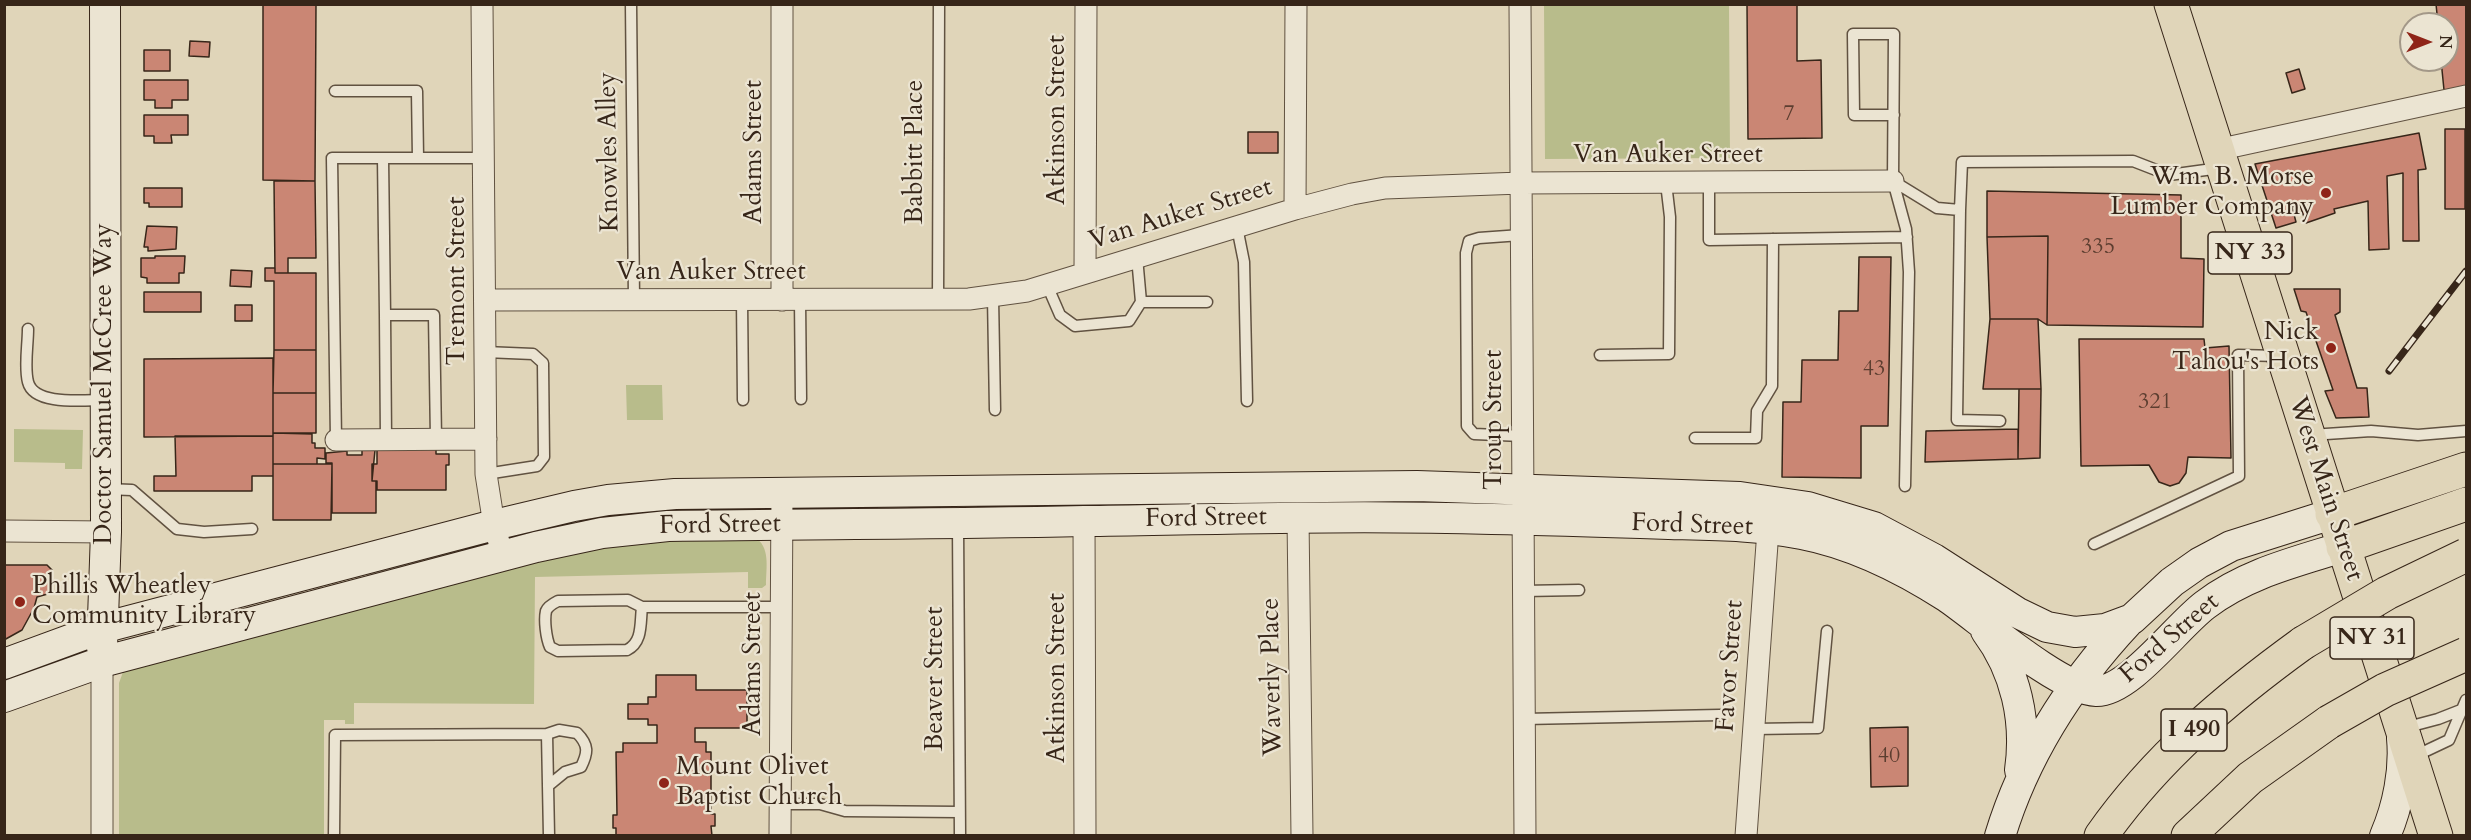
<!DOCTYPE html>
<html>
<head>
<meta charset="utf-8">
<style>
	body { margin:0 }
	#map { position:relative; width:2471px; height:840px; overflow:hidden; background:#e0d5b9; font-family:Cardo,serif }
	canvas { display:block }
	.frame { position:absolute; inset:0; border:6px solid #372619; pointer-events:none }
	.north { position:absolute; left:2399px; top:12px; width:60px; height:60px; box-sizing:border-box; background:#ebe4d2; border:2px solid #a39888; border-radius:50%; rotate:90deg; font-size:16px; font-weight:700; line-height:24px; text-align:center; color:#372619 }
	.north::after { content:''; display:block; margin:auto; width:21px; height:27px; background:#8f2418; clip-path:polygon(50% 0,100% 100%,50% 72%,0 100%) }
</style>
</head>
<body>
<div id="map">
<canvas width="2471" height="840"></canvas>
<div class="frame"></div>
<div class="north">N</div>
</div>
<script>
const c = document.querySelector('canvas').getContext('2d');
c.lineJoin = 'round';
function fill(path, color) {
  c.fillStyle = color;
  c.fill(path, 'evenodd');
}
function trace(path, color, width, dash) {
  c.strokeStyle = color;
  c.lineWidth = width;
  c.lineCap = dash ? 'butt' : 'round';
  c.setLineDash(dash || []);
  c.stroke(path);
}
function drawText(font, color, halo, rows, align = 'center') {
  c.font = font + ' Cardo,serif';
  c.lineWidth = 4.5;
  c.setLineDash([]);
  c.textBaseline = 'middle';
  c.strokeStyle = halo;
  c.fillStyle = color;
  for (const [text, x, y, turn = 0] of rows) {
    c.save();
    c.translate(x, y);
    c.rotate((+turn || 0) * Math.PI / 180);
    c.textAlign = isNaN(turn) ? turn : align;
    if (halo) c.strokeText(text, 0, 0);
    c.fillText(text, 0, 0);
    c.restore();
  }
}
const green = new Path2D(`
	M1544 5H1729L1730 158 1545 159Z
	M626 385H662L663 420H627Z
	M14 429 83 430 82 469H65V463L14 462Z
	M754 537C771 546 766 568 766 585L762 588H748V572L535 577 534 704 354 703V724H345V720H324V835L119 836V683L123 672 127 668 534 559 623 541Z`);
const building = new Path2D(`
	M263 4H316L315 181 263 180Z
	M1747 4H1797V61L1821 60 1822 138 1748 139Z
	M2436 4H2466V88L2444 90 2441 60H2447V24H2438Z
	M190 41 210 42 209 57 189 56Z
	M144 50H170V71H144Z
	M2299 69 2305 89 2292 93 2286 73Z
	M144 80H188V100H172V108H155V100H144Z
	M144 115H188V135H171L172 143H154V136H144Z
	M2445 129H2465V209H2445Z
	M1248 132H1278V153H1248Z
	M2419 133 2426 169 2418 170 2419 241H2403V173L2387 176 2389 249 2369 250 2368 201 2334 209 2335 213 2306 223 2300 205 2292 207 2296 222 2276 228 2255 164Z
	M274 181H315L316 258H288V273H275Z
	M144 188H182V207H149V203H144Z
	M1987 191 2181 195V258L2204 259 2203 327 2047 325 2048 236 1987 237Z
	M147 226 177 227 176 249 148 251V247H144Z
	M2048 236 2047 325 2038 319H1990L1987 237Z
	M155 256H185L184 273H179V283H147V278L141 277V258H155Z
	M1859 257H1891L1888 426H1861V478L1782 477 1783 402H1801L1802 360H1838L1839 311H1858Z
	M265 268H275V273H316V350H274V281H265Z
	M231 270 252 271 251 287 230 286Z
	M2294 289H2340V312L2335 315 2357 388H2367L2369 417 2336 418 2325 391 2333 390 2306 312 2301 311Z
	M144 292H201V312H144Z
	M235 305H252V321H235Z
	M1990 319H2038L2041 389H1983Z
	M2079 339H2204L2205 348 2229 346 2231 458 2188 457 2186 473 2179 483 2170 486 2159 482 2149 465 2081 466Z
	M274 350H316V393H273Z
	M273 358V436L144 437V359Z
	M2019 389H2041L2040 458 2018 459Z
	M273 393H316V433H273Z
	M2018 429V459L1925 462 1926 431Z
	M273 433 312 434V443H315V448H325V459L317 458V464H273Z
	M175 436H273V476H252V491H154V476H176Z
	M436 449V454H449V465H446V490H377V481H372V464H377V450Z
	M362 450H375L372 481H376V513H332V463H326V453L347 451V455H362Z
	M273 464H332L331 520H273Z
	M4 565H47L52 570 51 593 37 597 34 608 22 630 4 640Z
	M656 675H696V690H747V728H695V742H706V752H711V814H715V826H711L712 836H616V828H613V815H617L616 752H623V743H657V725H648V719H628V704H648V697H656Z
	M1908 727V786L1871 787 1870 728Z`);
const lane = new Path2D(`
	M631 4 634 300
	M335 91H417L418 158
	M1894 115H1854L1853 34H1894L1893 181 1906 229 1909 272 1905 486
	M1893 181 1937 208 1960 210 1957 420 2000 421
	M1709 182V240L1907 237
	M1960 210 1962 162 2133 161 2169 175 2220 168
	M1237 227 1244 262 1247 401
	M1521 235 1479 238 1469 241 1466 253 1467 426 1474 434 1522 436
	M1047 285 1060 315 1075 326 1129 321 1141 302 1137 257
	M993 297 995 410
	M742 300 743 400
	M800 300 801 399
	M938 300 939 4
	M1141 302H1207
	M385 315 386 440
	M28 329C28 345 24 367 28 382 34 406 84 400 103 400
	M485 352 533 354 543 363 544 457 537 466 486 474
	M1600 355 1669 354 1670 217 1666 183
	M2311 435 2371 431 2418 435 2466 431
	M1695 438H1756L1757 411 1772 386 1773 239
	M436 439 434 315H385L383 158H483
	M336 440 332 158H383
	M106 489 132 490 177 529 204 532 252 529
	M958 524 960 836
	M2094 544 2239 476 2238 355 2279 356
	M1523 591 1579 590
	M642 607C640 623 643 642 627 650L558 651 550 647C546 638 544 620 546 611 548 606 554 603 558 601L628 600 642 607H781
	M1524 719 1720 715
	M2404 728 2438 719 2461 710
	M1754 729 1818 728 1827 631
	M547 734 559 730 577 733C589 745 588 753 581 767L565 772 548 786
	M2413 757 2449 740 2466 700
	M780 804H820L845 811 959 812
	M334 836 335 735 547 734 549 836`);
const street = new Path2D(`
	M482 4 486 474 494 525 503 556
	M782 4V300
	M1520 4 1525 836
	M2217 150 2466 96
	M1295 209 1296 4
	M1085 272 1086 4
	M486 300 969 299 1027 291 1295 209 1352 194 1385 188 1521 183 1893 181
	M336 440 486 439
	M1298 518 1302 836
	M1084 521 1085 836
	M4 531 106 532
	M102 836V662
	M780 836 782 492
	M1746 836 1769 516`);
const secondary = new Path2D(`
	M1986 631C2016 671 2027 721 2020 770
	M102 647 106 532 105 4
	M4 664 102 628 494 525 574 506 608 500 675 494 1417 486 1740 497 1808 507 1874 527 1934 559 2018 613 2047 627 2075 632 2105 629 2132 619 2172 582 2199 563 2231 546 2332 514
	M4 697 102 662 536 547 602 533 668 526C806 524 945 524 1084 521 1220 519 1356 515 1492 519 1551 520 1610 522 1669 524 1713 525 1758 525 1802 534 1854 544 1902 568 1947 597 1979 619 2061 690 2096 691 2129 692 2177 626 2205 605 2245 574 2295 562 2343 547
	M2000 836C2025 754 2071 683 2129 621
	M2385 836C2398 806 2405 770 2402 738`);
const primary = new Path2D(`
	M2171 4 2436 836
	M2332 514 2466 469
	M2343 547 2466 504`);
const highway = new Path2D(`
	M2101 836C2156 758 2227 698 2303 643
	M2188 836 2250 778 2329 722`);
const rail = new Path2D(`
	M2389 371 2466 271`);
const highwayBridge = new Path2D(`
	M2303 643 2387 593 2466 555
	M2329 722 2385 690 2466 654`);
const markers = [
	[2326,193,6,"#8f2418"],
	[2331,348,6,"#8f2418"],
	[20,602,6,"#8f2418"],
	[664,783,6,"#8f2418"]
];
const numberNames = [
	["7",1789,115],
	["335",2098,248],
	["43",1874,370],
	["321",2155,403],
	["40",1889,757]
];
const shields = [
	[2250,253,84],
	[2372,638,84],
	[2194,730,66]
];
const shieldNames = [
	["NY 33",2250,253],
	["NY 31",2372,638],
	["I 490",2194,730]
];
const streetNames = [
	["Atkinson Street",1058,120,-90],
	["Knowles Alley",610,152,-91],
	["Adams Street",755,152,-90],
	["Babbitt Place",916,152,-90],
	["Van Auker Street",1668,156],
	["Van Auker Street",1181,215,-17],
	["Van Auker Street",711,273],
	["Tremont Street",458,281,-90],
	["Doctor Samuel McCree Way",105,384,-90],
	["Troup Street",1495,420,-90],
	["West Main Street",2325,489,72],
	["Ford Street",1206,519,-1],
	["Ford Street",720,526,-1],
	["Ford Street",1692,526,2],
	["Ford Street",2170,639,-41],
	["Adams Street",754,664,-90],
	["Favor Street",1731,666,-86],
	["Waverly Place",1273,677,-91],
	["Atkinson Street",1058,678,-90],
	["Beaver Street",936,679,-90]
];
const poiNames = [
	["Wm. B. Morse",2314,178],
	["Lumber Company",2314,208],
	["Nick",2319,333],
	["Tahou's Hots",2319,363],
	["Phillis Wheatley",32,587,"left"],
	["Community Library",32,617,"left"],
	["Mount Olivet",676,768,"left"],
	["Baptist Church",676,798,"left"]
];
fill(green, '#b8bc8b');
fill(building, '#ca8674');
trace(building, '#372619', 1.5);
trace(lane, '#615241', 13);
trace(street, '#615241', 23);
trace(secondary, '#372619', 32);
trace(primary, '#372619', 35);
trace(highway, '#372619', 35);
trace(lane, '#ebe4d2', 10);
trace(street, '#ebe4d2', 21);
trace(secondary, '#ebe4d2', 30);
trace(primary, '#e0d5b9', 33);
trace(highway, '#e0d5b9', 33);
trace(rail, '#372619', 7);
trace(rail, '#ebe4d2', 4.5, [14]);
trace(highwayBridge, '#372619', 35, []);
trace(highwayBridge, '#e0d5b9', 33);
for (const [x, y, r, color] of markers) {
  const dot = new Path2D();
  dot.arc(x, y, r, 0, 2 * Math.PI);
  c.fillStyle = color;
  c.fill(dot);
  trace(dot, '#ebe4d2', 2);
}
drawText('22px', '#5c3e30', null, numberNames);
for (const [x, y, w] of shields) {
  const box = new Path2D();
  box.roundRect(x - w / 2, y - 21, w, 42, 4.5);
  c.fillStyle = '#ebe4d2';
  c.fill(box);
  trace(box, '#372619', 1.5);
}
drawText('bold 24px', '#372619', null, shieldNames);
drawText('26px', '#372619', '#ebe4d2', streetNames);
drawText('26px', '#372619', '#ebe4d2', poiNames, 'right');
</script>
</body>
</html>
